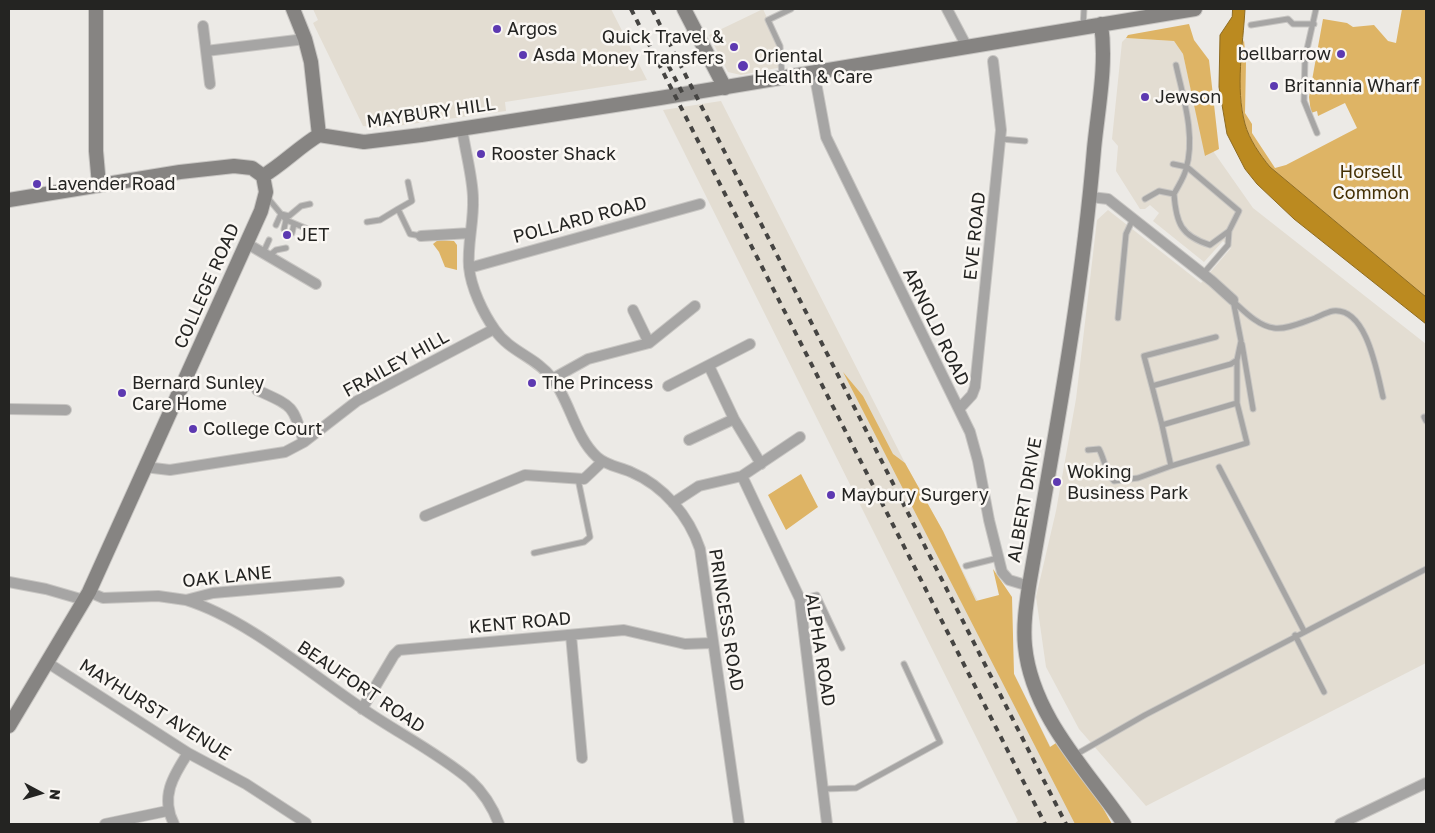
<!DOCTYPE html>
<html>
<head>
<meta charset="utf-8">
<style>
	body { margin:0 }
	#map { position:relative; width:1435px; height:833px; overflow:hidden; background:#eceae6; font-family:"Golos Text",sans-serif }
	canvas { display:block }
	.frame { position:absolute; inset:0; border:10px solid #242422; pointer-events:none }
	.north { position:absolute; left:15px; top:768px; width:50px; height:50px; -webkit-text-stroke:4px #faf7f3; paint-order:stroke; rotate:96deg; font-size:14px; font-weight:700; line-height:20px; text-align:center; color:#242422 }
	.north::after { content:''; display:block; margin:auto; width:18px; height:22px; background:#242422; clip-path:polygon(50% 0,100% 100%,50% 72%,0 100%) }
</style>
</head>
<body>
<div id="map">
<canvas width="1435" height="833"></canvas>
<div class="frame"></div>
<div class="north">N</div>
</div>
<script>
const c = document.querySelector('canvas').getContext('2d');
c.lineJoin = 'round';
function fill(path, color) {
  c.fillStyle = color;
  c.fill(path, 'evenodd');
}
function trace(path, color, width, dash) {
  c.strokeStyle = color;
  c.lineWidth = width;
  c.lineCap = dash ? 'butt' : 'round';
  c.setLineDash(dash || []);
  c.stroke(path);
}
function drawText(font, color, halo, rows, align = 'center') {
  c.font = font + ' "Golos Text",sans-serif';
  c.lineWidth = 5;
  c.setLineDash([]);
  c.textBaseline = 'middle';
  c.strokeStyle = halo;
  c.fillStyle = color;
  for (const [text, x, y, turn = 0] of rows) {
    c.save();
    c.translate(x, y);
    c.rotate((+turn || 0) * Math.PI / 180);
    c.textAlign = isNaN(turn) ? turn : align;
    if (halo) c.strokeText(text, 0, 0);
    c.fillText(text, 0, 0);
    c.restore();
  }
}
const built = new Path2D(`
	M313 9H611L647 80 505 102 506 111 382 128 363 126 313 23 318 20Z
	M763 9 780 46 782 67 741 75 728 72 709 35Z
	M1126 38 1174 41 1183 54 1206 156 1213 151 1253 208 1426 344V663L1146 806 1079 729 1046 667 1036 597 1056 511 1076 399 1097 220 1108 210 1201 283 1231 248 1223 241 1204 262 1153 221 1159 213 1150 205 1145 209H1140L1116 171 1118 146 1112 139 1122 42Z
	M721 101 905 463 943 531 1089 824H1014L1018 821 663 110Z`);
const green = new Path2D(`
	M1402 9H1426V297L1270 167C1260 155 1249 139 1245 124 1240 106 1236 55 1244 40L1246 62 1245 113 1252 124V133L1275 168 1286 165 1357 128 1345 103 1318 116 1317 111 1311 113 1309 97 1323 19 1347 23 1353 27 1374 25 1388 41 1396 43Z
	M1189 24 1194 40 1209 60 1219 149 1205 156 1183 54 1174 41 1126 38 1128 35Z
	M438 240 454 241 457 245V270L445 267 439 252 433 244Z
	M843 372 863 396 893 454 905 463 943 531 976 601 999 595 993 569 1012 597 1014 674 1050 747 1056 743 1099 801 1112 824H1075Z
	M801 474 818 507 786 530 768 495Z`);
const water = new Path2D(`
	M1233 9H1245C1243 46 1235 87 1245 124 1249 139 1260 155 1270 167L1426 297V324L1294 219 1257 184 1245 169 1227 134 1219 87 1220 35 1232 17Z`);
const lane = new Path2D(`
	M1316 9 1305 58 1304 101 1317 133
	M1251 25 1288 19 1293 24H1314
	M1083 27 1084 9
	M782 77 780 46 768 20 791 9
	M1001 139 1025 141
	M1173 164 1187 167 1239 211 1229 231 1210 245C1181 236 1176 223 1174 194
	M408 182 412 201 398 209 410 234 421 236
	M267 197 286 220 284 229
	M1145 199 1159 191 1174 194C1178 186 1184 178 1186 169 1196 136 1183 97 1176 65
	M286 220 310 230
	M367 222 380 220 398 209
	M276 225 281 214 289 216 301 206 310 204
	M292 233 294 224
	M263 253 269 240
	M269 256 276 250 286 248
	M1203 274 1228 245 1229 231
	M1233 301C1244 311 1258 326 1274 328 1286 330 1303 322 1315 318 1320 316 1327 312 1333 311 1367 307 1377 373 1383 397
	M1118 318 1126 234 1133 219
	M1216 337 1144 356 1152 386 1231 364 1237 360
	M1242 344 1253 409
	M1152 386 1162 425 1237 403V360L1241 341 1233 300
	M1424 417 1426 421
	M1162 425 1171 466 1247 443 1237 403
	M1088 450 1099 449C1105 460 1105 472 1114 481L1138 478 1171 466
	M1219 467 1304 631
	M534 553 584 542 590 537 578 479
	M966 566 998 558
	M800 599 817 595 842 648
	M1295 635 1324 692
	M1075 755 1145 715 1426 569
	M823 789 856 788 940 742 904 664`);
const street = new Path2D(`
	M947 9 967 47
	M203 26 210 84
	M206 51 305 39
	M814 72 826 137 970 432 978 461 989 520 1002 572 1009 580 1029 586
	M462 128C465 151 473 178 473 199 474 222 467 245 469 267 471 288 483 313 495 330 510 352 536 357 552 378 570 401 575 437 597 457 607 466 620 467 631 472 664 486 689 516 700 549L739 824
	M1091 197 1108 199 1212 281 1233 300
	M421 236 470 233
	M246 243 316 284
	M469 268 700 204
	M633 310 649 343
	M709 366 734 419 761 464
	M552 379 588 359 649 343 695 306
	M668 386 750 344
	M257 390C294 407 292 404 304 442
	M9 409 66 410
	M959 409 972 395 975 387 1001 130 993 61
	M689 440 734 419
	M145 467 170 470 285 452 304 442 357 401 494 329
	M742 476 800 599 827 824
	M673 503 699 486 742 476 800 437
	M425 516 525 475 584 479 603 461
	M9 582 46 589 84 600
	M89 592 103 598 158 596 186 600 213 593 339 582
	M186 600C247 619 309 673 363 709 398 733 438 753 470 780 483 792 493 808 499 824
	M571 635 582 758
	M48 663 188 753 246 784 306 823
	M362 709 394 655 399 650 624 630 685 644 712 643
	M105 824 167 811
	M174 824C160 797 173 776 188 753
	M1340 824 1426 783`);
const secondary = new Path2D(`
	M96 9V151L99 185
	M293 9 305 39 311 62 319 135
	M684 9 725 88
	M1101 24C1107 65 1098 108 1094 149 1082 295 1054 441 1029 586 1026 606 1023 626 1025 646 1032 716 1087 770 1124 824
	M263 176C283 164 299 147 319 135L364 142 421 135 660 98 1195 9
	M9 200 180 172 234 166 252 168 263 176
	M9 726 89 592 261 211 266 192 263 176`);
const rail = new Path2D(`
	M631 9 1045 824
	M652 9 1066 824
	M663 55 684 96`);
const markers = [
	[497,29,5,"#5d39b1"],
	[734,47,5,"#5d39b1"],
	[1341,54,5,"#5d39b1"],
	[523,55,5,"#5d39b1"],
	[743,66,6,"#5d39b1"],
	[1274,86,5,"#5d39b1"],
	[1145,97,5,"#5d39b1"],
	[481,154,5,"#5d39b1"],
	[37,184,5,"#5d39b1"],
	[287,235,5,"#5d39b1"],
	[532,383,5,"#5d39b1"],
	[122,393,5,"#5d39b1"],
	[193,429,5,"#5d39b1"],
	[1057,482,5,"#5d39b1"],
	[831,495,5,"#5d39b1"]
];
const poiNames = [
	["Argos",507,29],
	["Quick Travel &",724,37,"right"],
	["Money Transfers",724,58,"right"],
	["bellbarrow",1331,54,"right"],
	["Asda",533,55],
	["Oriental",754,56],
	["Health & Care",754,77],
	["Britannia Wharf",1284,86],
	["Jewson",1155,97],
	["Rooster Shack",491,154],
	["Lavender Road",47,184],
	["JET",297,235],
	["Bernard Sunley",132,383],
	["Care Home",132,404],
	["The Princess",542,383],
	["College Court",203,429],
	["Woking",1067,472],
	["Business Park",1067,493],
	["Maybury Surgery",841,495]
];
const streetNames = [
	["MAYBURY HILL",431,113,-8],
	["POLLARD ROAD",580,220,-15],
	["EVE ROAD",975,236,-84],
	["COLLEGE ROAD",207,286,-66],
	["ARNOLD ROAD",936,327,64],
	["FRAILEY HILL",396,364,-29],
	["ALBERT DRIVE",1025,500,-80],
	["OAK LANE",227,577,-6],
	["PRINCESS ROAD",726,620,81],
	["KENT ROAD",520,623,-5],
	["ALPHA ROAD",820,650,81],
	["BEAUFORT ROAD",361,687,34],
	["MAYHURST AVENUE",155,710,32]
];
const parkNames = [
	["Horsell",1371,172],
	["Common",1371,193]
];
fill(built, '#e3ddd2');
fill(green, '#deb465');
fill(water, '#bb8a20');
trace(water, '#8e6b21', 1);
trace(lane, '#c8c6c3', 7);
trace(street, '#c8c6c3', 12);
trace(secondary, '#c8c6c3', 16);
trace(lane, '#a6a5a4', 5);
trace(street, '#a6a5a4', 10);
trace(secondary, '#868482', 14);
trace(rail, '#454442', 4, [6, 6]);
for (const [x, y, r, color] of markers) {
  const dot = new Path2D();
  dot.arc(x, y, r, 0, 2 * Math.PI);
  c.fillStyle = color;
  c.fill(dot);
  trace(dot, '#faf7f3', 2);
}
drawText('18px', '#242422', '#faf7f3', poiNames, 'left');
drawText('18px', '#242422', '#faf7f3', streetNames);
drawText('18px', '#443005', '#faf7f3', parkNames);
</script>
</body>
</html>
